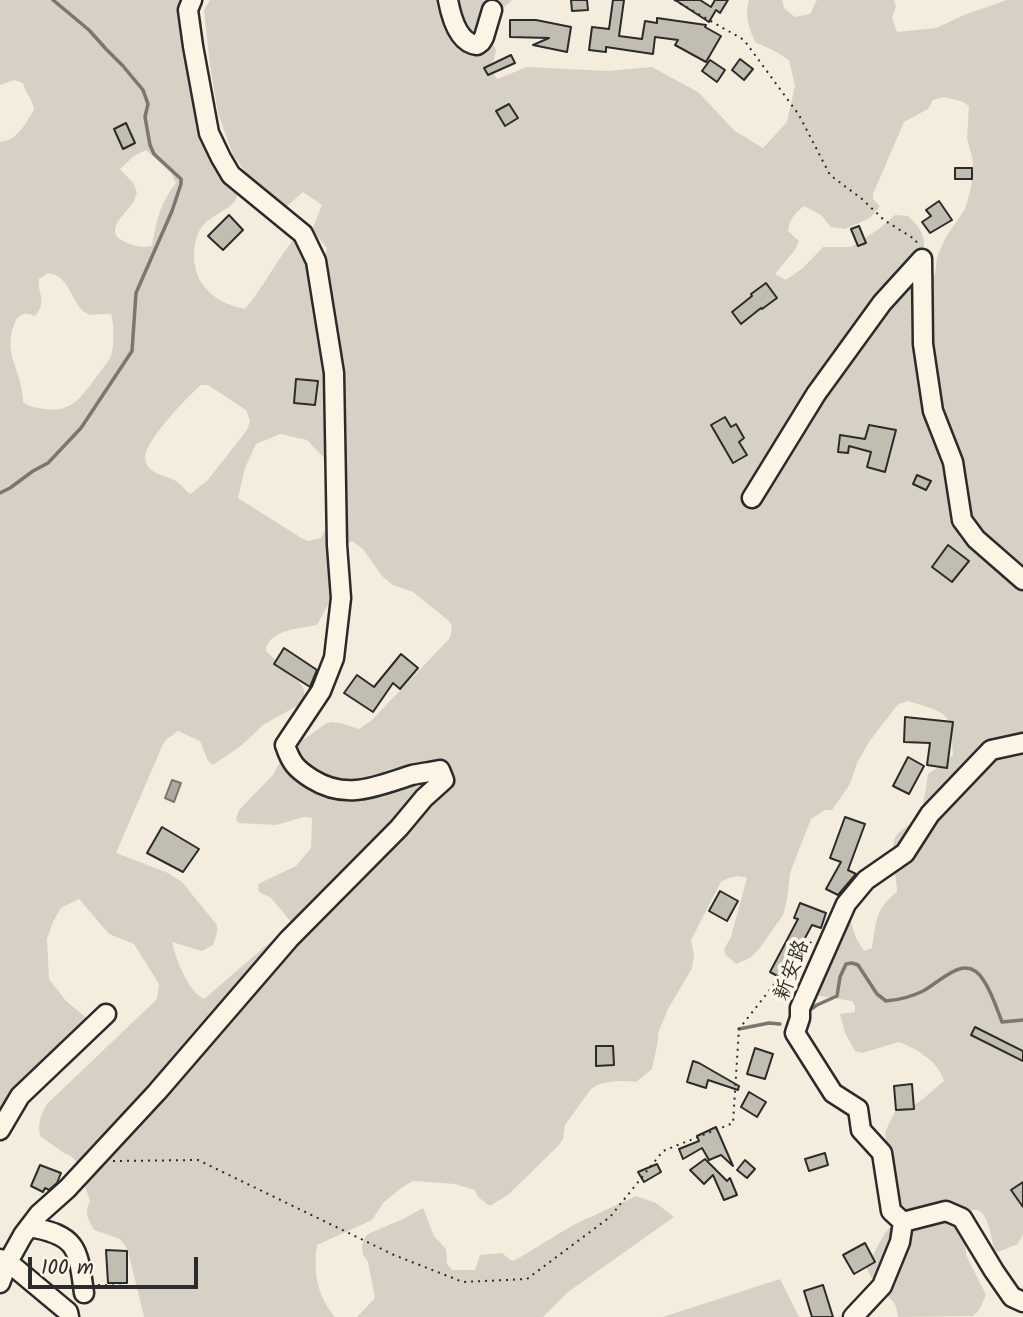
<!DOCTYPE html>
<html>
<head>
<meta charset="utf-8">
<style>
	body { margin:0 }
	#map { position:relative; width:1023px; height:1317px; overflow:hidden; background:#f4edde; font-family:Kalam,sans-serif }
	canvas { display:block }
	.scale { position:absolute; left:28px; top:1257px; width:170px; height:32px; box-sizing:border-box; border:4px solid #2b2b2b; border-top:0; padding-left:9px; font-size:21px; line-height:24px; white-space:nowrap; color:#2b2b2b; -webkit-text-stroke:5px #fcf5e5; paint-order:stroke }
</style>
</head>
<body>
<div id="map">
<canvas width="1023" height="1317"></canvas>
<div class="scale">100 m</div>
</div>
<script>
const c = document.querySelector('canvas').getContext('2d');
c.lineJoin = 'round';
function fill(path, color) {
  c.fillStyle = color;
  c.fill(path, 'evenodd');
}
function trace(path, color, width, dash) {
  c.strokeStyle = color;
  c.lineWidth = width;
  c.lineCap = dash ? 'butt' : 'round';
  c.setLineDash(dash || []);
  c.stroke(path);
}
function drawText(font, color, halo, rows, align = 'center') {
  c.font = font + ' Kalam,"LXGW WenKai TC",sans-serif';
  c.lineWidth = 7;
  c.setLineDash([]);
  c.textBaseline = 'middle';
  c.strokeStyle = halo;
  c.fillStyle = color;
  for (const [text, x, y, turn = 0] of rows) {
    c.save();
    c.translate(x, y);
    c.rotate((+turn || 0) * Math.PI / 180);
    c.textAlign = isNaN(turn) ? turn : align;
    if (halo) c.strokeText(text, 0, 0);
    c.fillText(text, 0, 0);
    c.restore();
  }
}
const green = new Path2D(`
	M0 0H186L204 140 238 191C237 194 237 198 235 201 228 211 210 215 201 228 191 244 192 270 203 285 213 299 229 306 245 309 263 288 276 261 294 239L301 242 306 249 316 301 327 248 312 230 322 205 303 192 286 207 247 174 233 155 218 113 210 66 204 10 210 0H512L501 10 497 18 491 40 496 50 494 60 489 65 497 79 527 67 607 71 652 67 698 92 735 131 763 148 787 122 795 86 789 60 773 50 756 43C749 30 744 14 749 0H782L784 8 795 17 810 14 817 0H894L896 6 892 18 897 32 936 28 964 15 1007 0H1023V1234L1018 1244 998 1252 994 1249C991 1237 986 1194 964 1216L966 1255 986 1295 979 1310 973 1316 898 1317C896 1295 885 1299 875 1283 871 1279 869 1272 866 1267L885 1233 889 1228 905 1223 898 1192 892 1188 885 1132 895 1111 918 1103 944 1081C937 1060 918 1050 899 1042L862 1053 855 1051 845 1033 840 1014 855 1012V1006L852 1001 814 995 816 976 834 909H841L848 912 856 938 864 951 872 948C876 924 875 908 897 892 897 876 890 857 894 841 897 829 910 827 917 818 924 810 926 785 928 774L942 765 953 755C952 746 952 735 951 726 947 709 922 706 908 701L899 704 895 708 869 742 857 763 850 784 832 810H825L811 819 790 873 787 900 783 915 759 949 750 958 736 964 726 955 724 949 731 937 747 878C737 874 729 877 721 882L691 940 694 955 692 968 668 1009 658 1033V1041L652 1069 636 1082C623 1080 601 1081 591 1089L565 1125 563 1139 559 1145 509 1194 490 1206 478 1197 475 1190 468 1188 455 1184 413 1181 401 1188 383 1203 372 1220 317 1245C313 1271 317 1296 335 1317H144L128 1251 124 1244 120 1239 94 1230C88 1218 84 1214 90 1201L77 1162 71 1156 64 1153 40 1136C38 1123 40 1116 47 1104L157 999 159 984 134 944 109 934 79 899 61 908 53 922 47 939 49 979 66 1001 88 1019 0 1119V142C17 141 26 123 34 110 33 99 25 93 23 83L14 80 0 85ZM944 97 961 101 969 106 967 138 973 161 971 188 965 209 946 237 937 257 935 275C923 278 911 272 904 263L924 248C925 233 918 226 908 216L895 215 879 229 851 247H823L803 268 786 280 775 274 795 250 799 241 788 231C789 220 795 213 804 206L821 215 831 227 845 229 870 218 880 206 873 199V194L904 122 928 109 933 100ZM146 150 171 173 176 183C159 205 157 220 152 246 141 248 133 246 123 241 103 231 126 213 133 203 134 201 136 195 137 193L134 184 120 169 134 156ZM48 273C71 275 72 308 88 314 95 316 103 313 111 314 114 324 115 349 110 358 107 364 101 370 97 376 80 399 70 415 39 408 32 407 28 406 23 402 23 370 0 353 16 320 22 312 27 313 35 316 48 302 37 293 39 279ZM201 385H208L246 410 250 421 247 430 207 481 190 494C185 490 179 482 174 480 166 476 156 475 149 468 146 464 144 458 146 453 150 436 187 397 201 385ZM280 434 307 440 325 459 333 515 321 538 309 541 303 539 238 498 245 468 256 444ZM352 541 363 549 382 576 393 585 413 592 449 621 452 626 450 638 371 721 359 729 340 723 332 722 325 724 306 738 287 748 273 775 239 810 236 818 238 823 276 825 304 817 312 818 311 848 296 866 258 884 259 892 271 898 291 922 282 932 204 999C187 990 176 959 172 942L202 951 213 945 217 933V925L182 882 168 873 116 853 163 744 167 739 178 731 200 741 208 761 213 765 242 745 263 725 304 702C307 686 299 682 288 672 281 665 273 658 266 651 267 630 301 628 317 625L330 601 345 545Z
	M636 1196 656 1203 674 1217 568 1292 543 1317H357L375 1298 368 1262 363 1255 362 1246 364 1239 368 1234 403 1219 423 1208 434 1236 446 1249 447 1264 452 1270H475L480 1255 502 1253 512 1261 519 1258 573 1225Z
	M780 1279 799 1317H662H663Z`);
const water = new Path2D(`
	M172 780 181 783 174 802 165 798Z`);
const stream = new Path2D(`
	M0 493 10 488 33 471 48 463 81 428 132 351 136 293 172 211 181 184V179L154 154 150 145 145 117 148 104 143 90 123 66 106 49 89 30 53 0
	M807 1012 817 1005 837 996 840 977 846 964 852 963 858 965 877 994 886 1001C898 1000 911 997 923 991 942 981 966 951 984 981 992 993 997 1009 1002 1022L1023 1020
	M739 1029 769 1023 780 1024`);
const building = new Path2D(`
	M571 0H587L588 10 572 11Z
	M613 0H624L619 36 642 39 645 21 657 23V18L706 25 705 27 721 36 706 62 675 45 678 40 655 37 653 54 606 47V52L589 50 592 27 609 29Z
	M675 0H700L711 7 715 0H728L720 13 716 10 709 22Z
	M510 20H536L571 27 567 52 533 45 549 38 510 37Z
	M511 55 515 63 488 75 484 68Z
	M740 59 753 69 744 80 732 70Z
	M710 60 725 70 717 82 702 71Z
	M509 104 518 118 505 126 496 111Z
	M126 123 135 143 123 149 114 129Z
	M955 168H972V179H955Z
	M939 201 952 220 930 233 922 222 931 216 926 210Z
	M229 215 243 230 223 250 208 236Z
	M859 226 866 243 858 246 851 229Z
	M766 283 777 298 762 309 761 308 741 324 732 312 752 296 751 294Z
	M296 379 318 381 315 405 294 403Z
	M725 417 731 427 736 424 744 438 739 442 747 455 733 463 711 425Z
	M869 425 896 430 885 472 867 467 871 452 849 446 848 453 838 452 840 435 865 439Z
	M917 475 931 481 926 490 913 484Z
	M948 545 969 561 952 582 932 567Z
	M284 648 317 670 310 687 274 664Z
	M401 654 418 668 400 689 393 683 373 712 344 693 357 675 374 687Z
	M905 717 953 722 947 768 927 765 930 743 904 742Z
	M908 757 924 766 909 794 893 786Z
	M845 817 865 824 848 870 856 874 838 895 826 889 841 862 830 858Z
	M162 827 199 849 183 872 147 853Z
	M720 891 738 901 727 921 709 911Z
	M800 903 826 913 821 928 812 925 783 979 770 972 798 919 794 918Z
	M975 1027 1023 1051V1061L971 1035Z
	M596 1046H613L614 1065 596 1066Z
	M755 1048 773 1054 765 1079 747 1074Z
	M693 1061 699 1063 739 1086 738 1090 708 1080 706 1088 687 1082Z
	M912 1084 914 1109 896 1110 894 1086Z
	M749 1092 766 1102 757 1117 741 1107Z
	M716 1127 733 1166 721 1155 709 1160 702 1148 683 1159 679 1149 699 1141 697 1136Z
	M825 1153 828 1165 809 1171 805 1159Z
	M705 1159 727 1181 730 1178 737 1195 724 1200 713 1175 704 1184 690 1170Z
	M745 1160 755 1169 747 1178 737 1170Z
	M657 1164 661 1172 644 1182 638 1172Z
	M40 1165 61 1173 57 1183 49 1190 45 1188 43 1192 31 1186Z
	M1023 1182V1207L1011 1190Z
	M865 1243 875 1262 854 1274 843 1255Z
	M106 1250 127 1251V1283H108Z
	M823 1285 833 1317H812L804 1291Z`);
const path = new Path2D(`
	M674 0 744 40 799 115 830 175 862 199 884 220 916 240 917 245
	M113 1161 198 1160 394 1255 463 1282 527 1279 610 1217 663 1151 733 1123 739 1029 783 973 813 940
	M98 1285 129 1286`);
const minor = new Path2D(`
	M448 0C451 16 458 43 477 45L481 42 484 37 492 10
	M922 259 923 344 933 411 953 462 962 520 976 539 1023 580
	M752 498 816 394 882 303 922 259
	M1023 743 991 750 930 814 905 853 866 880 846 904 800 1008V1018L795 1033 833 1093 858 1109 861 1130 882 1153 891 1211 903 1222 946 1211 962 1218 994 1271 1012 1297 1023 1302
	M0 1130 20 1096 106 1014
	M29 1227C78 1235 78 1249 84 1293
	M0 1259 8 1262 68 1312 69 1317
	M0 1283 8 1262 23 1235 39 1214 67 1189 157 1092 289 939 399 828 424 798 444 780 440 770C431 772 421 773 412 775 377 786 347 801 312 779 296 769 291 763 285 745L321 691 334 658 341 598 337 545 334 373 316 261 303 234 231 175 221 158 209 133 193 46 188 10 192 0
	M853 1317 882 1286 900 1242 903 1222`);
const streetNames = [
	["新安路",794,971,-69]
];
fill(green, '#d6d1c4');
fill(water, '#afaaa0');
trace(water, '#7a7771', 2);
trace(stream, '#7a7771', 3.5);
fill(building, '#c2bdb1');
trace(building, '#2b2b2b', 2);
trace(minor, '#2b2b2b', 23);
trace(path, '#2b2b2b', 2, [2, 5]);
trace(minor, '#fcf5e5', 18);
drawText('21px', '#2b2b2b', '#fcf5e5', streetNames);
</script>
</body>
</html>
